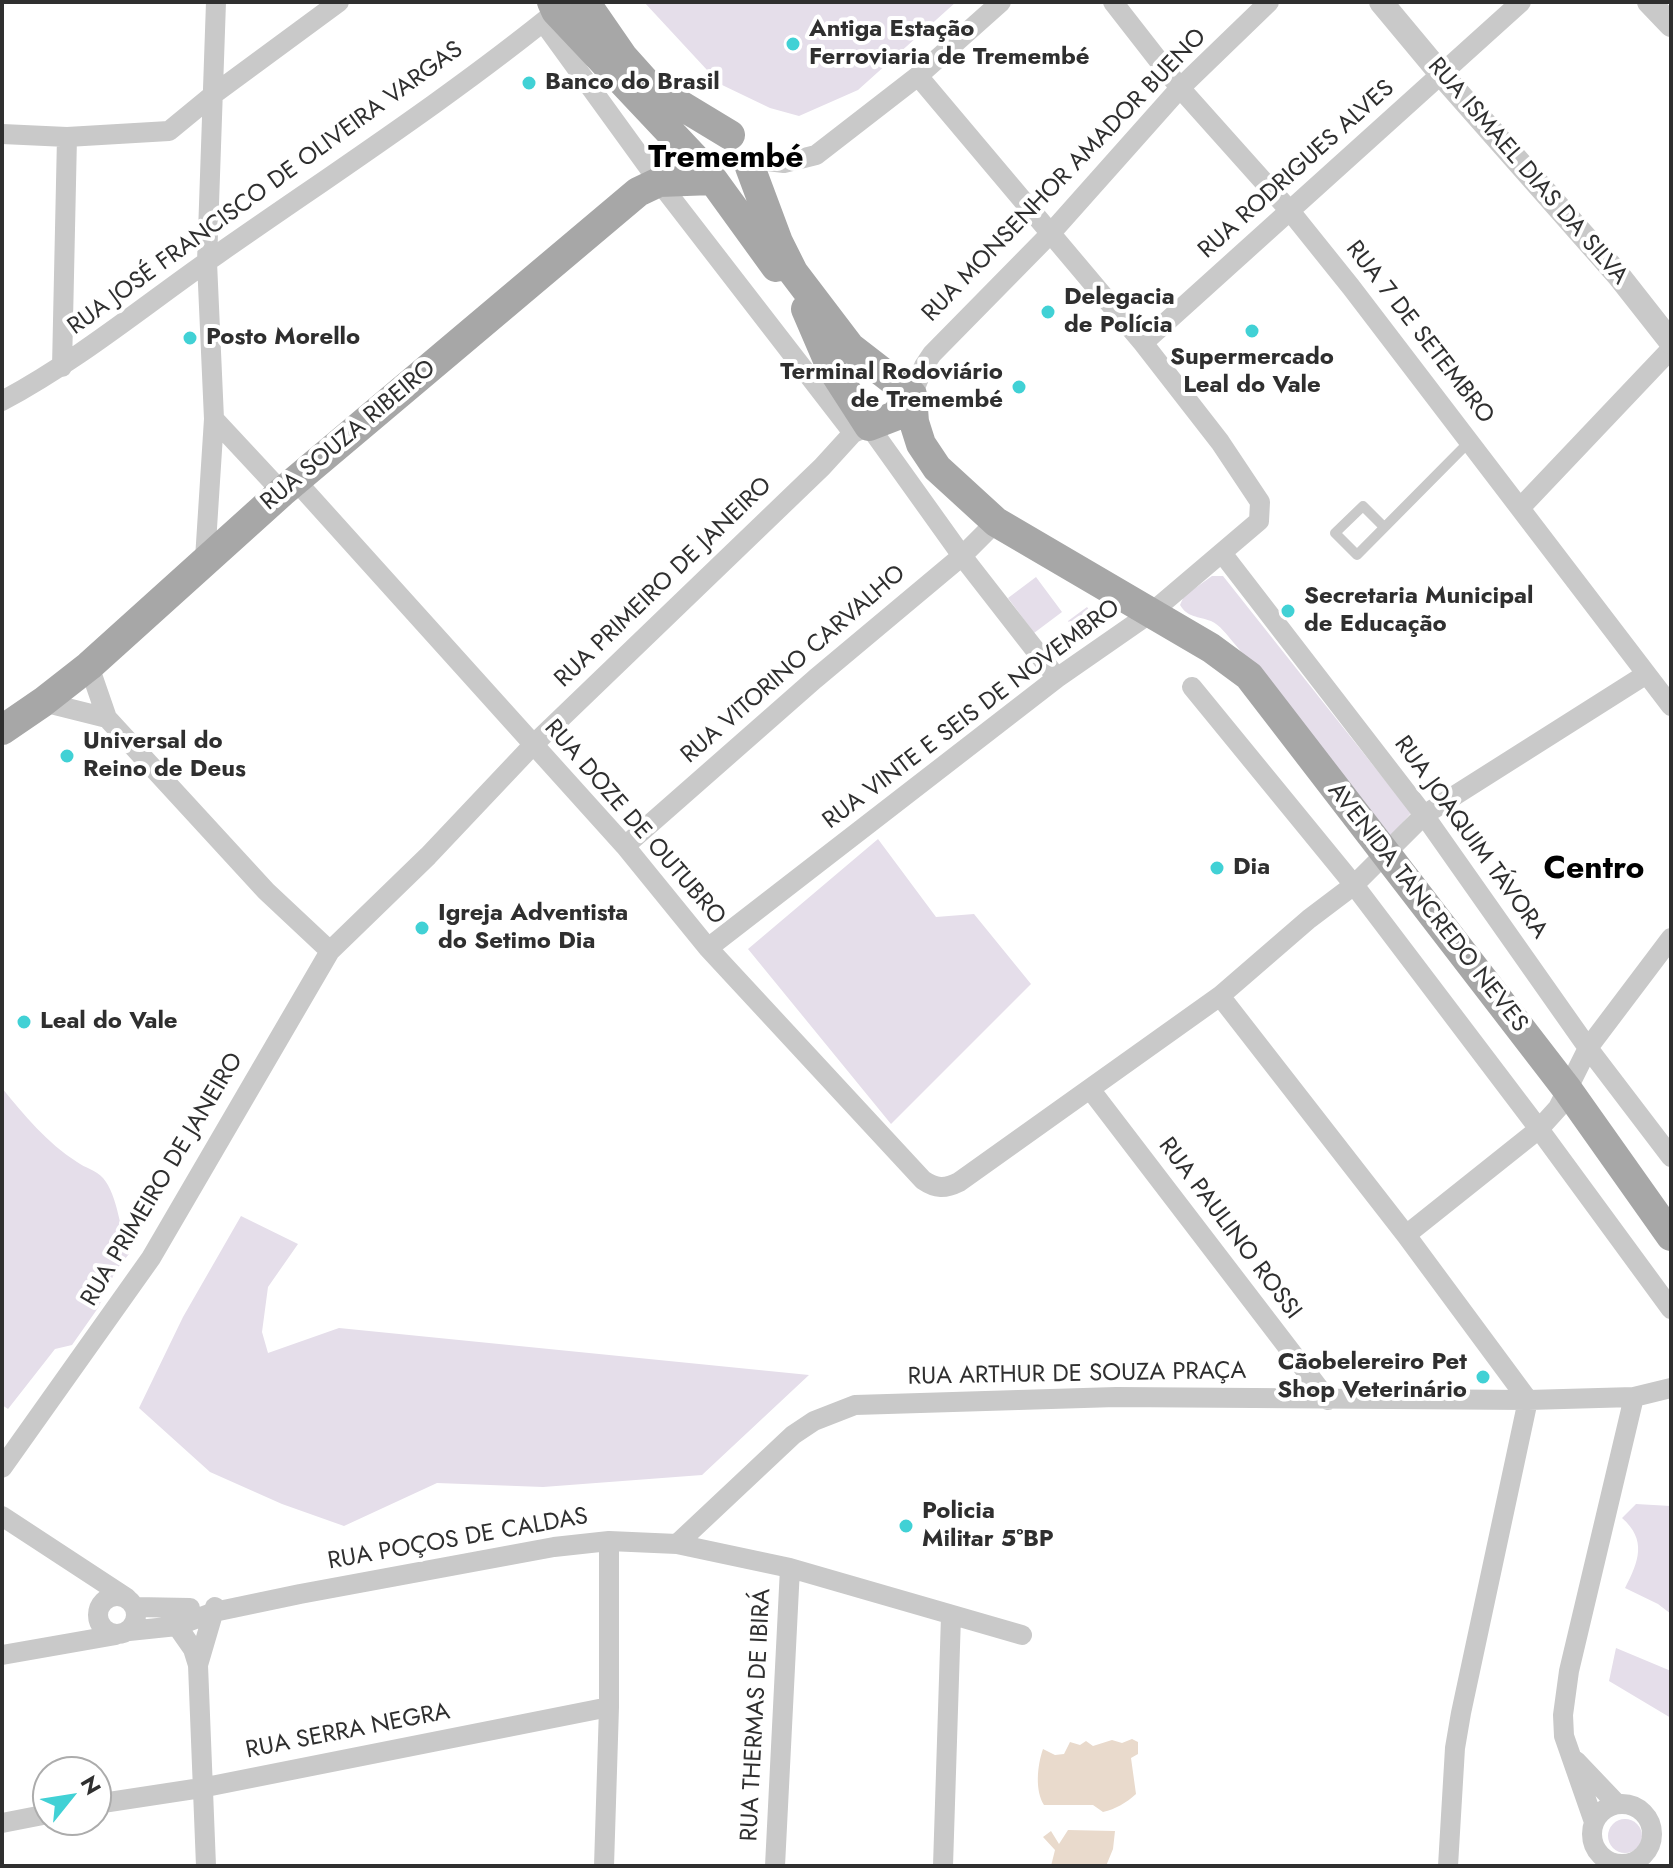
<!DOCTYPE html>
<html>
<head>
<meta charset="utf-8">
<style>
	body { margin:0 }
	#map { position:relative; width:1673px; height:1868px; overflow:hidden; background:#fff; font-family:Jost,sans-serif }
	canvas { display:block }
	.frame { position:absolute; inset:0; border:4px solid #2f2f2f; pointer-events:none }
	.north { position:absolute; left:32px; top:1756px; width:80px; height:80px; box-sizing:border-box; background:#fff; border:2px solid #acacac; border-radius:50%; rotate:60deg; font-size:22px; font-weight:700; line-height:32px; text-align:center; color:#2f2f2f }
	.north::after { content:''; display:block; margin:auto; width:28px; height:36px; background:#41d1d5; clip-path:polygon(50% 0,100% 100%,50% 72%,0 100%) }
</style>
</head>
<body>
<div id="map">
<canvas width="1673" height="1868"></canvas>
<div class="frame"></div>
<div class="north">N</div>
</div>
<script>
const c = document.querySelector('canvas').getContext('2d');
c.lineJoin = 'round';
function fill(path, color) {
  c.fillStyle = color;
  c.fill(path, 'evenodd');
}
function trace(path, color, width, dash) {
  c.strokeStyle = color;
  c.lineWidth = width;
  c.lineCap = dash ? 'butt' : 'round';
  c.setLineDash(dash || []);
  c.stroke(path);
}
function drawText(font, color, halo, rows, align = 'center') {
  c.font = font + ' Jost,sans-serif';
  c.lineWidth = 8;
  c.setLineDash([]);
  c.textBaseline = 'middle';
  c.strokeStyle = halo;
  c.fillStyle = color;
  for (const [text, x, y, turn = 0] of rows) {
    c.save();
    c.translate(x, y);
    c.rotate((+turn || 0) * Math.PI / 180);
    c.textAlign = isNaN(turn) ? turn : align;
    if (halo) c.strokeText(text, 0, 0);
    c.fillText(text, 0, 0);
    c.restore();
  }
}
const green = new Path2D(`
	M644 2H956L858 90 799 116 770 108 720 84Z
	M1212 576H1223L1411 813 1386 842C1336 775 1288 705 1233 642 1227 635 1220 625 1211 621 1198 616 1188 618 1180 605L1184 596Z
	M1036 577 1062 612 1034 633 1008 598Z
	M1087 607 1101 625 1082 639 1068 621Z
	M878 839 936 917 974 914 1031 984 891 1124 748 949Z
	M2 1088C24 1115 47 1143 77 1162 85 1168 96 1170 103 1178 118 1195 120 1232 129 1254L116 1270 98 1308 72 1345 55 1349 8 1409 2 1405Z
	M241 1216 298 1244 268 1287 262 1332 268 1353 339 1328 809 1375 702 1475 543 1487 437 1483 344 1526 282 1504 210 1472 139 1408 183 1317Z
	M1636 1504 1671 1506V1614L1658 1604 1625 1588C1639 1561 1647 1540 1622 1518Z
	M1616 1648 1671 1671V1718L1609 1681Z
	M1608 1836a17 17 0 1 1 34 0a17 17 0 1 1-34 0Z`);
const water = new Path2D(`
	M1132 1739 1138 1742V1754L1131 1758 1136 1794C1126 1803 1116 1809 1103 1812L1093 1805H1044C1035 1791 1037 1766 1043 1749L1055 1755 1064 1754 1070 1742 1080 1745 1086 1741 1093 1746 1112 1740 1122 1743Z
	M1068 1830 1115 1831 1113 1849 1106 1866H1051L1055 1850 1043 1837 1051 1831 1059 1844Z`);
const service = new Path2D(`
	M1384 527 1363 506 1335 533 1357 555 1470 441`);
const minor = new Path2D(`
	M1113 2 1180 88 1290 211 1351 287 1671 706
	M543 22 659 182 853 433
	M2 134 67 137 169 131 214 94 339 2
	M751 159 784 163 816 155 918 76 1001 2
	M1143 343 1521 2
	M62 367 67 137
	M912 395 924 366 932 354 1050 234 1180 88 1269 2
	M2 401C79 360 146 304 218 254 334 173 454 95 564 5
	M214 419 282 492
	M296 481 625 846 708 948 923 1180C936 1189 945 1189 959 1182L1220 996 1309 919 1354 885 1424 815 1645 675
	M1521 507 1671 349
	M1222 553 1424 815 1588 1048 1671 1157
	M205 559 214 419 207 262 216 2
	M89 666 107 718 266 891 330 951
	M1192 687 1354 885 1539 1129 1671 1309
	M43 702 107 718
	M625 846 815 679 962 556 996 522
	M708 948 1057 678 1152 612 1259 521 1260 502 1220 442 1143 343 918 76
	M1220 996 1406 1235 1528 1400 1461 1713 1455 1748 1448 1866
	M1090 1089 1328 1400
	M1406 1235 1539 1129 1558 1108 1588 1048 1671 938
	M2 1468 151 1258 330 951 428 856 533 745 822 467 853 433 869 426 962 556 1057 678
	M2 1516 127 1598
	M677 1544 793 1435 814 1421 855 1405 1116 1397 1528 1400 1634 1397 1671 1388
	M98 1615a19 19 0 1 1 38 0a19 19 0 1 1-38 0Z
	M135 1607 190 1608
	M180 1609 177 1626 193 1649 198 1665 206 1866
	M129 1631 177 1626 214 1612 300 1594 554 1547 609 1541 677 1544 790 1568 1022 1635
	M2 1655 116 1635
	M198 1665 215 1607
	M1576 1761 1617 1804
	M96 1804 201 1788 609 1707
	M1592 1834a30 30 0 1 1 60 0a30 30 0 1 1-60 0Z
	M1594 1822 1564 1736 1563 1715 1569 1671 1634 1397
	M2 1823 48 1814
	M604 1866 609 1707V1541
	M775 1866 790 1568
	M943 1866 951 1616`);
const tertiary = new Path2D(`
	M1381 2 1441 74 1619 276 1671 342
	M1649 2 1671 25`);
const primary = new Path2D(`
	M552 2 556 11 703 167
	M585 2 623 57 649 86 730 135
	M750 167 778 242 793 272 850 347 912 395 914 422 921 444 937 468 996 522 1211 648 1249 676 1567 1089 1671 1236
	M806 309 831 367 869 426 895 416 912 395
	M2 730 43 702 89 666 282 492 638 192 659 182 713 180 776 267`);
const markers = [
	[793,44,8,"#41d1d5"],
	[529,83,8,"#41d1d5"],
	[1048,312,8,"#41d1d5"],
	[1252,331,8,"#41d1d5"],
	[190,338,8,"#41d1d5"],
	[1019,387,8,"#41d1d5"],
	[1288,611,8,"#41d1d5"],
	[67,756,8,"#41d1d5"],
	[1217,868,8,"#41d1d5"],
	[422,928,8,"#41d1d5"],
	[24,1022,8,"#41d1d5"],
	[1483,1377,8,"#41d1d5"],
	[906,1526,8,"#41d1d5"]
];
const poiNames = [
	["Antiga Estação",809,30],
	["Ferroviaria de Tremembé",809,58],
	["Banco do Brasil",545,83],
	["Delegacia",1064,298],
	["de Polícia",1064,326],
	["Posto Morello",206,338],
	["Supermercado",1252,358,"center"],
	["Leal do Vale",1252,386,"center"],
	["Terminal Rodoviário",1003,373,"right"],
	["de Tremembé",1003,401,"right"],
	["Secretaria Municipal",1304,597],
	["de Educação",1304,625],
	["Universal do",83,742],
	["Reino de Deus",83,770],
	["Dia",1233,868],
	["Igreja Adventista",438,914],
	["do Setimo Dia",438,942],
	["Leal do Vale",40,1022],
	["Cãobelereiro Pet",1467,1363,"right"],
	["Shop Veterinário",1467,1391,"right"],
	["Policia",922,1512],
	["Militar 5ºBP",922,1540]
];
const streetNames = [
	["RUA RODRIGUES ALVES",1297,170,-42],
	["RUA ISMAEL DIAS DA SILVA",1527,172,49],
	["RUA MONSENHOR AMADOR BUENO",1065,176,-46],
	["RUA JOSÉ FRANCISCO DE OLIVEIRA VARGAS",266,189,-36],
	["RUA 7 DE SETEMBRO",1419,333,52],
	["RUA SOUZA RIBEIRO",349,436,-40],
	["RUA PRIMEIRO DE JANEIRO",664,583,-44],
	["RUA VITORINO CARVALHO",794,665,-41],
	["RUA VINTE E SEIS DE NOVEMBRO",972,715,-37],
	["RUA DOZE DE OUTUBRO",634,823,49],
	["RUA JOAQUIM TÁVORA",1470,838,54],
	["AVENIDA TANCREDO NEVES",1427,908,52],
	["RUA PRIMEIRO DE JANEIRO",163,1180,-59],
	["RUA PAULINO ROSSI",1229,1229,53],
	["RUA ARTHUR DE SOUZA PRAÇA",1077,1375,-1],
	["RUA POÇOS DE CALDAS",458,1540,-10],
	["RUA THERMAS DE IBIRÁ",757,1715,-87],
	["RUA SERRA NEGRA",348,1732,-11]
];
const districtNames = [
	["Tremembé",726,159],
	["Centro",1594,870]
];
fill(green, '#e5deea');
fill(water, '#e9dacc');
trace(service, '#c9c9c9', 10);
trace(minor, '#c9c9c9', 20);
trace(tertiary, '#c9c9c9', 24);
trace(primary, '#a7a7a7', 30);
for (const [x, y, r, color] of markers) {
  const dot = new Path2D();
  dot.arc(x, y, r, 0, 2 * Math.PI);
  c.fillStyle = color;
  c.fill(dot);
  trace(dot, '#fff', 3);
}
drawText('bold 24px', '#2f2f2f', '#fff', poiNames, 'left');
drawText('24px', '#2f2f2f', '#fff', streetNames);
drawText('bold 32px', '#000', '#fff', districtNames);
</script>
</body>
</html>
